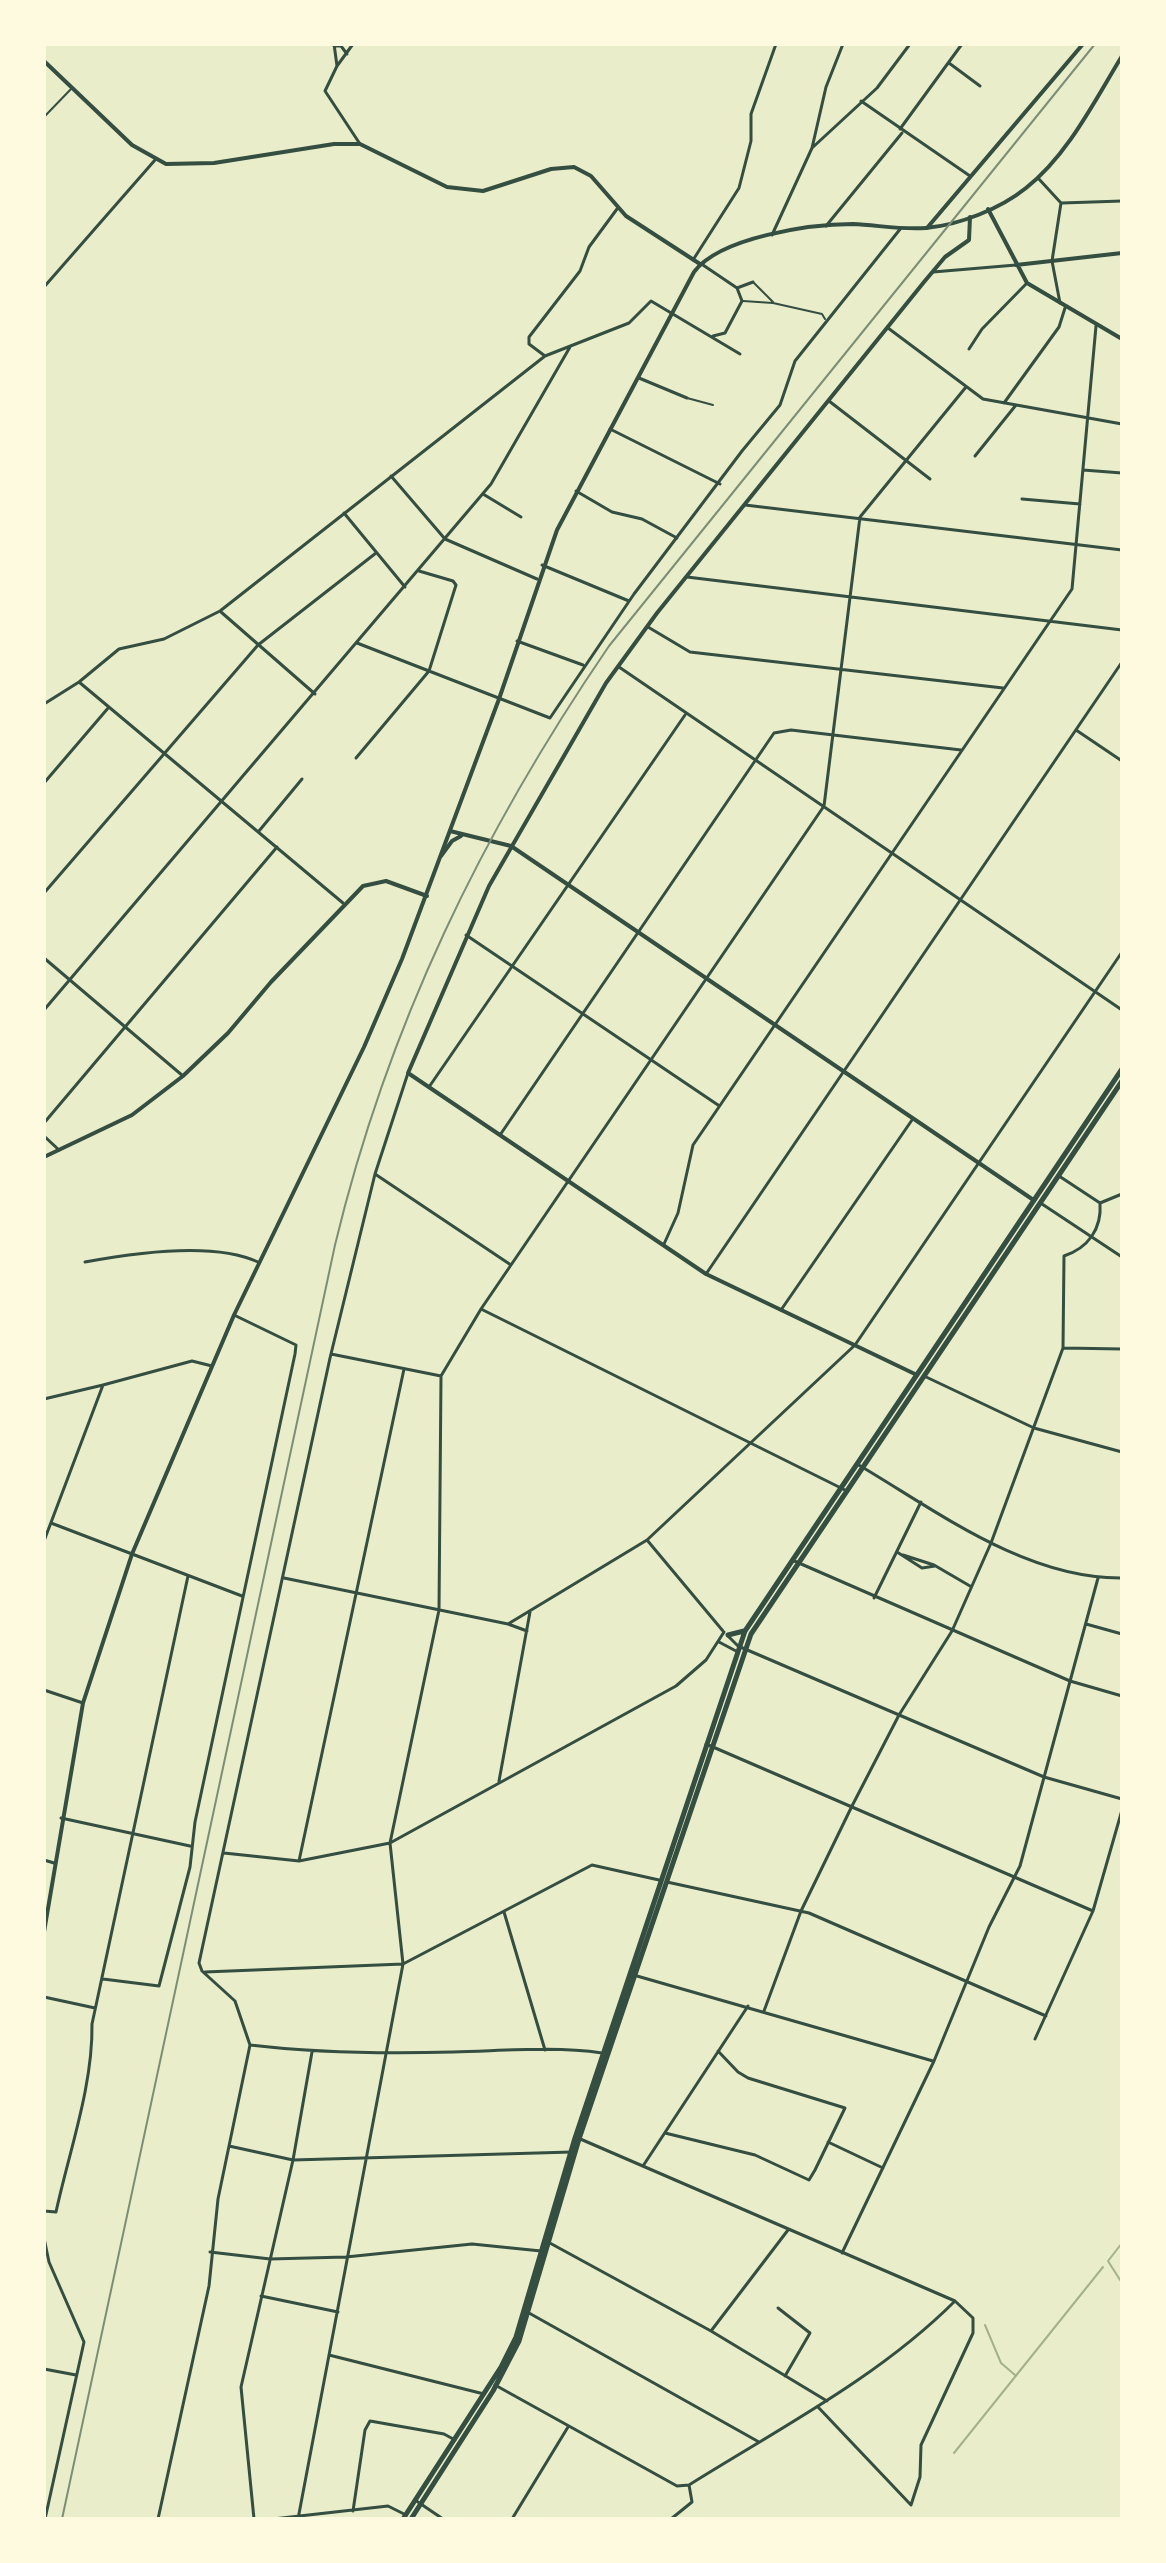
<!DOCTYPE html>
<html>
<head>
<meta charset="utf-8">
<style>
	body { margin:0 }
	#map { position:relative; width:1166px; height:2563px; overflow:hidden; background:#e9edc9; font-family:Poppins,sans-serif }
	canvas { display:block }
	.frame { position:absolute; inset:0; border:46px solid #fefae0; pointer-events:none }
</style>
</head>
<body>
<div id="map">
<canvas width="1166" height="2563"></canvas>
<div class="frame"></div>
</div>
<script>
const c = document.querySelector('canvas').getContext('2d');
c.lineJoin = 'round';
function trace(path, color, width, dash) {
  c.strokeStyle = color;
  c.lineWidth = width;
  c.lineCap = dash ? 'butt' : 'round';
  c.setLineDash(dash || []);
  c.stroke(path);
}
const stream = new Path2D(`
	M1122 2243 1108 2261 1122 2283
	M985 2325 1001 2363 1015 2375
	M954 2453 1103 2267`);
const service = new Path2D(`
	M44 117 71 89
	M687 398 713 405`);
const pedestrian = new Path2D(`
	M753 282 773 302
	M743 301 773 303 822 314 825 319`);
const minor = new Path2D(`
	M334 44 337 66 325 91 360 144
	M334 46H341L347 54
	M949 63 980 86
	M337 66 353 44
	M861 101 970 176
	M900 129 962 44
	M812 148 826 87 843 44
	M1038 178 1061 203 1052 261 1060 303
	M1062 203 1122 201
	M826 226 902 133
	M772 235 812 148 877 88 910 44
	M693 260 739 188 751 141V114L776 44
	M703 265 737 288 742 301 725 333 713 336
	M933 272 1016 265
	M44 287 155 160
	M737 288 753 282
	M888 328 983 399 1122 424
	M969 349 982 329 1027 283
	M545 356 529 344V337L580 271 589 247 617 209
	M639 378 687 398
	M829 401 930 479
	M1004 403 1059 327 1065 308
	M610 429 720 484
	M975 456 1016 405
	M1083 470 1122 473
	M391 476 445 539 537 579
	M576 491 612 512 642 519 677 538
	M483 494 521 517
	M1022 499 1080 504
	M745 505 1122 550
	M344 513 405 587
	M542 565 629 601
	M687 577 1122 630
	M221 612 315 694
	M648 627 690 652 1003 688
	M517 641 583 665
	M357 643 550 718 634 594 742 451 780 405 795 361 901 228
	M619 667 1122 1010
	M79 682 343 903
	M44 704 79 682 119 649 164 639 220 611 545 356 629 323 651 301 740 354
	M1076 730 1122 761
	M356 758 429 671 456 585 453 581 419 571
	M44 783 109 707
	M259 831 302 779
	M44 893 258 645 376 553
	M466 935 718 1105
	M44 958 183 1076
	M44 1010 491 484 570 347
	M429 1087 685 715
	M44 1123 277 847
	M500 1135 774 733 791 730 961 750
	M44 1136 59 1150
	M375 1174 511 1265
	M1059 1176 1100 1203
	M1100 1203 1122 1194
	M1042 1204 1122 1257
	M664 1244 678 1213 693 1145 1072 589 1096 326
	M85 1262C133 1253 213 1241 258 1262
	M706 1274 1122 662
	M481 1309 847 1491
	M781 1310 912 1120
	M1063 1348 1122 1349
	M331 1354 441 1376
	M924 1376 1034 1428 1122 1452
	M44 1399 103 1385
	M857 1464C937 1511 1025 1579 1122 1578
	M51 1523 242 1596
	M647 1540 723 1631
	M44 1541 103 1385 192 1361 212 1366
	M897 1552 922 1568 935 1566
	M903 1555 934 1565 970 1586
	M792 1560 1070 1681 1122 1696
	M284 1578 508 1624 647 1540 855 1345 1122 952
	M874 1598 921 1502
	M508 1624 527 1631
	M1086 1624 1122 1634
	M728 1636 738 1646 1044 1777 1122 1799
	M719 1642 736 1651
	M44 1690 83 1703
	M706 1744 1093 1911
	M499 1781 530 1612
	M61 1818 190 1846
	M224 1853 299 1861 390 1843 676 1686 706 1660 724 1632
	M44 1860 54 1863
	M299 1861 404 1369
	M667 1882 809 1913 1046 2016
	M504 1912 545 2050
	M205 1972 403 1964 592 1865 659 1880
	M637 1976 933 2061
	M103 1979 159 1986 190 1867 195 1822 295 1354 296 1345 234 1315
	M44 1997 95 2008
	M764 2011 801 1911 852 1806 899 1715 952 1631 991 1543 1063 1348 1064 1256C1088 1248 1102 1229 1100 1203
	M1035 2039 1093 1911 1122 1810
	M250 2045C318 2053 385 2054 453 2052 502 2051 553 2046 602 2053
	M665 2133 755 2155 809 2180 815 2170 845 2108 748 2078 738 2072 718 2051
	M578 2138 955 2301 973 2318V2333L921 2445 920 2477 911 2505 818 2407
	M828 2142 883 2168
	M229 2146 293 2160 572 2152
	M643 2166 748 2006
	M44 2211 56 2212C69 2152 93 2086 92 2024L188 1576
	M44 2238 49 2262 84 2342 45 2519
	M548 2242 711 2331 827 2401
	M210 2252 270 2259 346 2257 472 2244 541 2251
	M842 2253 934 2061 989 1927 1020 1866 1098 1578
	M261 2296 338 2312
	M778 2308 810 2333 785 2376
	M529 2313 759 2442
	M711 2331 788 2230
	M329 2355 484 2394
	M44 2369 76 2375
	M495 2385 677 2486 689 2485C780 2428 879 2377 955 2301
	M415 2500 443 2519
	M353 2511 365 2430 370 2421 444 2434 455 2440
	M158 2519 209 2286 218 2199 250 2045 235 2001 202 1971 199 1963 330 1358 375 1174 408 1073
	M254 2519 241 2387 293 2160 312 2052
	M273 2519 388 2506 404 2514
	M298 2519 403 1964 390 1843 439 1610 441 1376 481 1309 824 806 860 517 966 387
	M512 2519 568 2427
	M596 2519H611
	M671 2519 692 2502 689 2485`);
const tertiary = new Path2D(`
	M988 209 1027 283 1122 339
	M927 228 1083 44
	M1016 265 1122 253
	M450 831 511 846 1032 1199
	M441 856 452 841 461 836
	M44 1157 132 1115 183 1076 228 1033 271 982 363 886 386 881 427 896
	M917 1375 706 1274 408 1073 489 886 606 683 657 613 924 282 945 257 969 240 970 217`);
const secondary = new Path2D(`
	M44 61 132 145 166 164 214 163 334 144H360L447 187 483 191 551 169 574 167 591 176 626 216 700 264
	M44 1932 83 1703 132 1554 234 1315 364 1047 402 959 499 699 557 530 694 272C720 237 811 224 853 224 877 225 901 230 926 228 959 225 1000 209 1026 188 1068 155 1095 100 1122 56`);
const trunk = new Path2D(`
	M728 1635 744 1631
	M403 2519 501 2367 516 2337 575 2138 745 1631 1122 1069
	M411 2519 493 2391 519 2341 579 2139 751 1634 1122 1081`);
const rail = new Path2D(`
	M62 2519 335 1245C388 1025 482 832 609 646L1095 44`);
trace(stream, '#a3b18a', 2);
trace(service, '#344e41', 2);
trace(pedestrian, '#344e41', 2);
trace(minor, '#344e41', 3);
trace(tertiary, '#344e41', 4);
trace(secondary, '#344e41', 4);
trace(trunk, '#344e41', 5);
trace(rail, '#7c8e77', 2);
</script>
</body>
</html>
